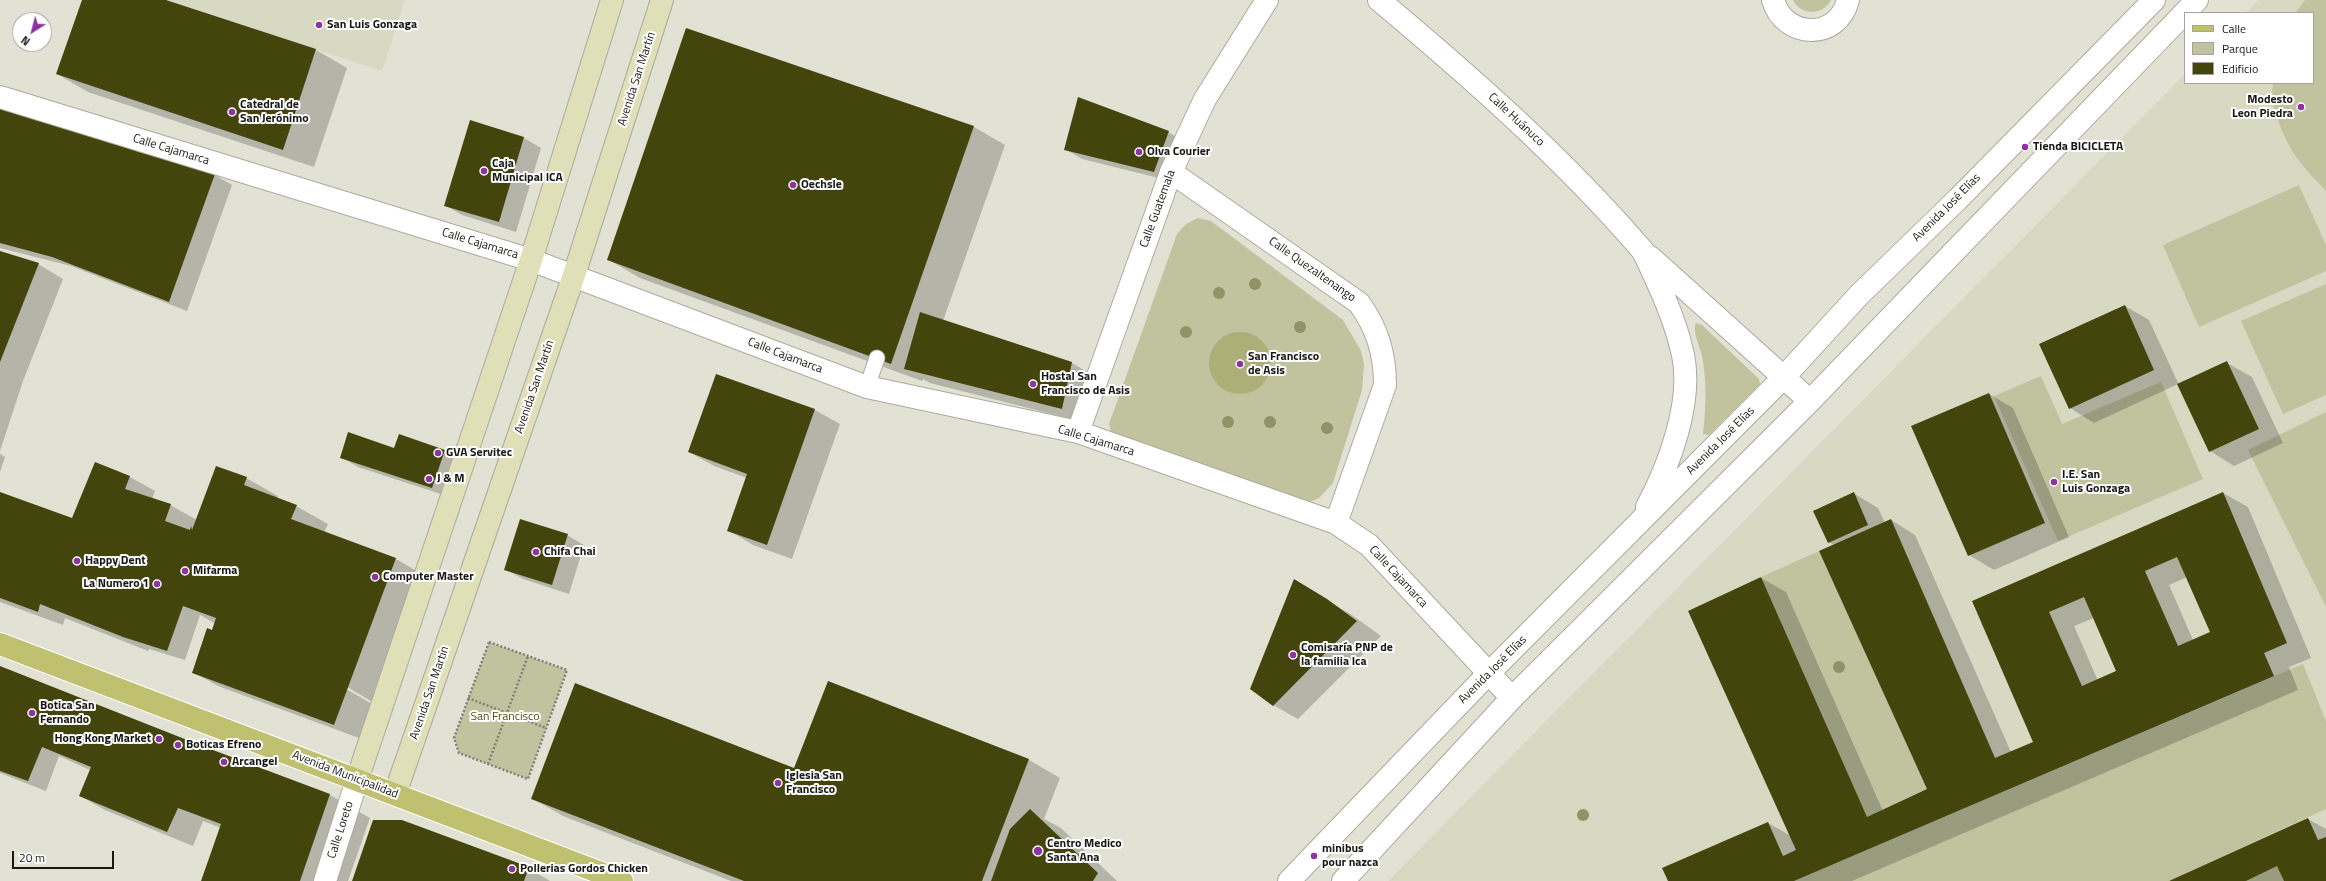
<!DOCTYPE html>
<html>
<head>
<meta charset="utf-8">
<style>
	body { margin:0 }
	#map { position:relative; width:2326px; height:881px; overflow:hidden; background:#e1e2d4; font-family:"Titillium Web",sans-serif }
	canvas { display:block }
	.legend { position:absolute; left:2184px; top:12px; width:130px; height:72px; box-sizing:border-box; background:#fff; border:1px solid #a3a3a1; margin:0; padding:5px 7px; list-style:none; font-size:12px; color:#181914 }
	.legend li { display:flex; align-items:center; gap:8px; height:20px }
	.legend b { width:20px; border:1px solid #a3a3a1 }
	.north { position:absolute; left:12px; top:12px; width:40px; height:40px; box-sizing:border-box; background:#fff; border:1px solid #a3a3a1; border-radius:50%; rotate:216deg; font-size:11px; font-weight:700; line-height:16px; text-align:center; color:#181914 }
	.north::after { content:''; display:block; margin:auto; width:14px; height:18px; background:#8d34a0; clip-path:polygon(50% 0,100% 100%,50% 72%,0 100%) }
	.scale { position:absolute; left:12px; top:851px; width:102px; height:18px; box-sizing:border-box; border:2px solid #181914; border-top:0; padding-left:5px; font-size:12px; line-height:14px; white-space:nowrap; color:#181914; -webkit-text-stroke:3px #fff; paint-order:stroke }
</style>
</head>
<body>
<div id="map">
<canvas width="2326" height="881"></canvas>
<ul class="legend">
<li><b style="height:5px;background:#c0c170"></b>Calle</li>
<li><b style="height:11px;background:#c1c39f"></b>Parque</li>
<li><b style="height:11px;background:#44450c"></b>Edificio</li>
</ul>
<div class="north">N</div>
<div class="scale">20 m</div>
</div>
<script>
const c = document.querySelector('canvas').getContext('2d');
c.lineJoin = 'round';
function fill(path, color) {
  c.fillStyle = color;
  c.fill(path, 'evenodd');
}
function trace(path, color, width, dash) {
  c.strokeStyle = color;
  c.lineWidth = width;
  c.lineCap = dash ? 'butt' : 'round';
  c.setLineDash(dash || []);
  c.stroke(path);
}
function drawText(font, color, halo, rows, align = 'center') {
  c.font = font + ' "Titillium Web",sans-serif';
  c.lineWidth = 4;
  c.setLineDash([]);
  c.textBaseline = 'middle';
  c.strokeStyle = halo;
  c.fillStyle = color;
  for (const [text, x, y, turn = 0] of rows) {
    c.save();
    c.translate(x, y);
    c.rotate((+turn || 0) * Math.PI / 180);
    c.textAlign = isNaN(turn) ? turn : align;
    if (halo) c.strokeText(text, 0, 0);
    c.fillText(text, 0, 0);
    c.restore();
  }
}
const built = new Path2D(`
	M166 0H405L382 71Z
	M2258 0H2326V881H1388L2185 74V83H2313V13H2245Z`);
const green = new Path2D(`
	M1793 0H1831C1823 16 1801 16 1793 0Z
	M2305 0H2326V191C2318 182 2308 173 2301 163 2286 145 2269 107 2273 83H2313V13H2295Z
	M2299 185 2326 245V271L2199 327 2163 245Z
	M1198 218 1211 221 1343 320 1361 351 1364 364 1362 390 1333 483 1319 498 1309 502 1119 437 1111 431 1109 424 1177 234 1186 224Z
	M2326 284V395L2283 414 2241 321Z
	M1696 323 1702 325 1759 379 1760 384 1709 435 1703 434C1706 407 1707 382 1702 356 1700 346 1692 332 1696 323Z
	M2041 376 2062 424 2161 382 2203 479 2058 541 1994 396Z
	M2326 412V607L2248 450Z
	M1819 551 1927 789 1867 817 1761 577Z
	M489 642 567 670 528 779 459 753 454 738Z
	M2303 664 2326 721V809L2169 881H1794Z
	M2277 866 2284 881H2246Z`);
const water = new Path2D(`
	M1209 363a31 31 0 1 1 62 0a31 31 0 1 1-62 0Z`);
const shadow = new Path2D(`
	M83 0H163L316 50 347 68 314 167 88 92 57 74Z
	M0 107 136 152 215 175 232 185 187 311 71 266 0 248Z
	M470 122 524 138 541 148 516 232 462 215 445 205Z
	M974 127 1005 145 943 321 1072 363 1096 377 1087 423 930 383 923 379 922 381 640 278 609 260Z
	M1168 132 1185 142 1171 181 1082 159 1065 149Z
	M0 252 38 264 63 279 23 381 0 451Z
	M2125 306 2149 320 2179 385 2227 363 2252 377 2283 443 2234 466 2210 451 2178 384 2094 423 2070 408Z
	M717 375 815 410 840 424 792 559 753 545 728 530 747 478 714 466 689 452Z
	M1989 394 2013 408 2069 537 1994 570 1969 555Z
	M395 449 444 450 462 460 450 497 358 467 341 457Z
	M0 454 5 457 0 472Z
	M96 463 130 477 155 491 152 499 170 505 197 520 246 478 278 496 277 498 296 506 328 524 324 533 396 559 427 577 379 706 344 685 343 687 372 704 359 738 218 686 193 672 218 633 216 624 200 615 185 660 149 649 148 651 65 618 63 625 0 602V493L72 519Z
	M1853 493 1878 508 1885 523 1891 520 1915 535 2011 752 2034 742 1973 602 2223 493 2248 507 2311 658 2289 667 2298 690 1852 881H1669L1768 823 1791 836 1761 578 1786 592 1883 811 1928 790 1834 545 1829 542ZM2187 577 2211 632 2193 640 2169 585ZM2094 618 2118 672 2098 681 2074 626Z
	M567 535 584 545 569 594 523 579 505 569Z
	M1294 581 1352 615 1381 636 1298 719 1273 705Z
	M0 667 330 795 370 818 348 881H202L221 828 203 821 193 846 105 810 80 796 90 770 59 756 46 791 0 773Z
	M828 682 1029 760 1060 778 1044 819 1061 828 1117 881H731L563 816 532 798 795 770Z
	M2308 819 2326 829V881H2171Z
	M528 868 550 881H353Z`);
const building = new Path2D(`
	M82 0H166L316 49 283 150 56 74Z
	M686 28 974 126 891 364 607 260Z
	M1078 97 1169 131 1154 172 1064 150Z
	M0 106 136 151 215 174 169 302 52 257 0 243Z
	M470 120 524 137 499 222 444 206Z
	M0 251 39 263 0 362Z
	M2125 305 2154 370 2069 409 2039 344Z
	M920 312 1072 362 1062 409 904 369Z
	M2227 361 2259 429 2209 452 2177 384Z
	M716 374 815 409 767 545 727 531 747 474 688 452Z
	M1989 393 2045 523 1968 556 1911 426Z
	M348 432 394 448 399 434 445 450 432 488 340 458Z
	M95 462 130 476 125 489 171 504 165 521 190 530 191 526 192 530 216 466 247 477 244 485 297 505 291 519 396 558 334 725 192 673 207 628 212 630 216 618 183 606 167 651 123 637 40 604 38 612 0 598V492L72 518Z
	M1854 492 1868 525 1828 543 1813 511Z
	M2223 492 2287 643 2264 653 2274 676 1794 881H1668L1662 868 1768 822 1783 856 1796 850 1688 611 1761 577 1867 817 1927 789 1819 551 1891 519 1995 758 2033 742 1972 601ZM2177 557 2210 632 2178 646 2145 571ZM2084 597 2116 671 2082 686 2049 612Z
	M520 519 568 534 552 585 504 570Z
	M1294 579 1327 599 1357 621 1273 706 1250 689Z
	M0 666 202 746 330 794 300 881H201L221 824 178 808 167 832 79 796 91 767 42 747 28 781 0 771Z
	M828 681 1029 759 982 881H744L531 799 575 683 794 768Z
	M1030 809 1098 873 1093 881H991L1010 829Z
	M2308 818 2318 840 2326 837V881H2284L2277 866 2246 881H2169Z
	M373 820H402L529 867 524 881H352Z`);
const path = new Path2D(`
	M489 642 567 670 528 779 459 753 454 738Z
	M468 698 546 728
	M488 764 528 656`);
const service = new Path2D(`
	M867 387 877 358`);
const minor = new Path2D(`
	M1379 0C1472 78 1563 158 1643 251
	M1773 0C1784 39 1838 41 1848 0
	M0 97 531 260 867 387 1078 432 1336 523 1369 545 1512 698
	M1171 172 1359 303C1377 328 1385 353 1385 385L1336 523
	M1078 432 1171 172 1205 99 1267 0
	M325 881 357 780`);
const tertiary = new Path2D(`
	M1643 251C1659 285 1675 318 1683 355 1693 402 1669 466 1647 507
	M1650 257 1810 401
	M1289 881 1488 674 1783 378 1859 295 1958 199 2154 0
	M1343 881 1512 698 1810 401 2197 0`);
const secondary = new Path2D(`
	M357 780 531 260 612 0
	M395 794 574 275 662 0`);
const primary = new Path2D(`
	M0 644 622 881`);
const trees = [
	[1255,284],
	[1219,293],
	[1300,327],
	[1186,332],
	[1228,422],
	[1270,422],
	[1327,428],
	[1839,667],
	[1583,815]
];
const markers = [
	[319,25,4,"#8d34a0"],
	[2301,107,4,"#8d34a0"],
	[232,112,4,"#8d34a0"],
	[2025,147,4,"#8d34a0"],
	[1139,152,4,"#8d34a0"],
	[484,171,4,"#8d34a0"],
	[793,185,4,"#8d34a0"],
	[1240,364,4,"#8d34a0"],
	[1033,384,4,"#8d34a0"],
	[438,453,4,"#8d34a0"],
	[429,479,4,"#8d34a0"],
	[2054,482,4,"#8d34a0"],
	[536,552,4,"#8d34a0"],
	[77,561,4,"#8d34a0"],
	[185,571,4,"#8d34a0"],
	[375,577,4,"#8d34a0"],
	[157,584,4,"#8d34a0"],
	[1293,655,4,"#8d34a0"],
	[32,713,4,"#8d34a0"],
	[159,739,4,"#8d34a0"],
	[178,745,4,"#8d34a0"],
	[224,762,4,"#8d34a0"],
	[778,783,4,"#8d34a0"],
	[1038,851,5,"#8d34a0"],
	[1314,856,4,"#8d34a0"],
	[512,869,4,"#8d34a0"]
];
const poiNames = [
	["San Luis Gonzaga",327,25],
	["Modesto",2293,100,"right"],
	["Leon Piedra",2293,114,"right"],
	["Catedral de",240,105],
	["San Jerónimo",240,119],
	["Tienda BICICLETA",2033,147],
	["Olva Courier",1147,152],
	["Caja",492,164],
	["Municipal ICA",492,178],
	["Oechsle",801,185],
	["San Francisco",1248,357],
	["de Asis",1248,371],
	["Hostal San",1041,377],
	["Francisco de Asis",1041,391],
	["GVA Servitec",446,453],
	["I.E. San",2062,475],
	["Luis Gonzaga",2062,489],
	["J & M",437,479],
	["Chifa Chai",544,552],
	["Happy Dent",85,561],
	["Mifarma",193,571],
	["Computer Master",383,577],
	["La Numero 1",149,584,"right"],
	["Comisaría PNP de",1301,648],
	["la familia Ica",1301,662],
	["Botica San",40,706],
	["Fernando",40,720],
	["Hong Kong Market",151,739,"right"],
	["Boticas Efreno",186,745],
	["Arcangel",232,762],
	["Iglesia San",786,776],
	["Francisco",786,790],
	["Centro Medico",1047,844],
	["Santa Ana",1047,858],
	["minibus",1322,849],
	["pour nazca",1322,863],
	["Pollerias Gordos Chicken",520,869]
];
const streetNames = [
	["Avenida San Martín",637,79,-72],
	["Calle Huánuco",1516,120,43],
	["Calle Cajamarca",171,150,17],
	["Avenida José Elías",1947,208,-45],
	["Calle Guatemala",1158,209,-70],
	["Calle Cajamarca",480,244,17],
	["Calle Quezaltenango",1312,270,35],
	["Calle Cajamarca",785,356,21],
	["Avenida San Martín",535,387,-71],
	["Calle Cajamarca",1096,441,17],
	["Avenida José Elías",1721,441,-45],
	["Calle Cajamarca",1398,577,47],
	["Avenida José Elías",1493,670,-45],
	["Avenida San Martín",430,693,-71],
	["Avenida Municipalidad",345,775,21],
	["Calle Loreto",341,830,-72]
];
const parkNames = [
	["San Francisco",505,717]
];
fill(built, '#d8d9c3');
fill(green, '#c1c39f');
fill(water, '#adaf78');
fill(shadow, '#0003');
fill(building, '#44450c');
trace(service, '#aaab9d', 17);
trace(minor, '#aaab9d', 24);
trace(tertiary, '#aaab9d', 24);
trace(secondary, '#aaab9d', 24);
trace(primary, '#fff', 24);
trace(path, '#7f8077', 2.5, [2, 2]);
trace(service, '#fff', 15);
trace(minor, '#fff', 22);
trace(tertiary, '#fff', 22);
trace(secondary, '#e0e0b8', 22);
trace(primary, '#c0c170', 22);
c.fillStyle = '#919267';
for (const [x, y] of trees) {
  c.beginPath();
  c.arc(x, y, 6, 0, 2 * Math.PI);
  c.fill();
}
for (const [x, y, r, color] of markers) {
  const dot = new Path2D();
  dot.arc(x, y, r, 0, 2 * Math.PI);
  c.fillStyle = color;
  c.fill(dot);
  trace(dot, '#fff', 1.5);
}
drawText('bold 12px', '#181914', '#fff', poiNames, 'left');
drawText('12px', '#181914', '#fff', streetNames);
drawText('12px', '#4f500e', '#fff', parkNames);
</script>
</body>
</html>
